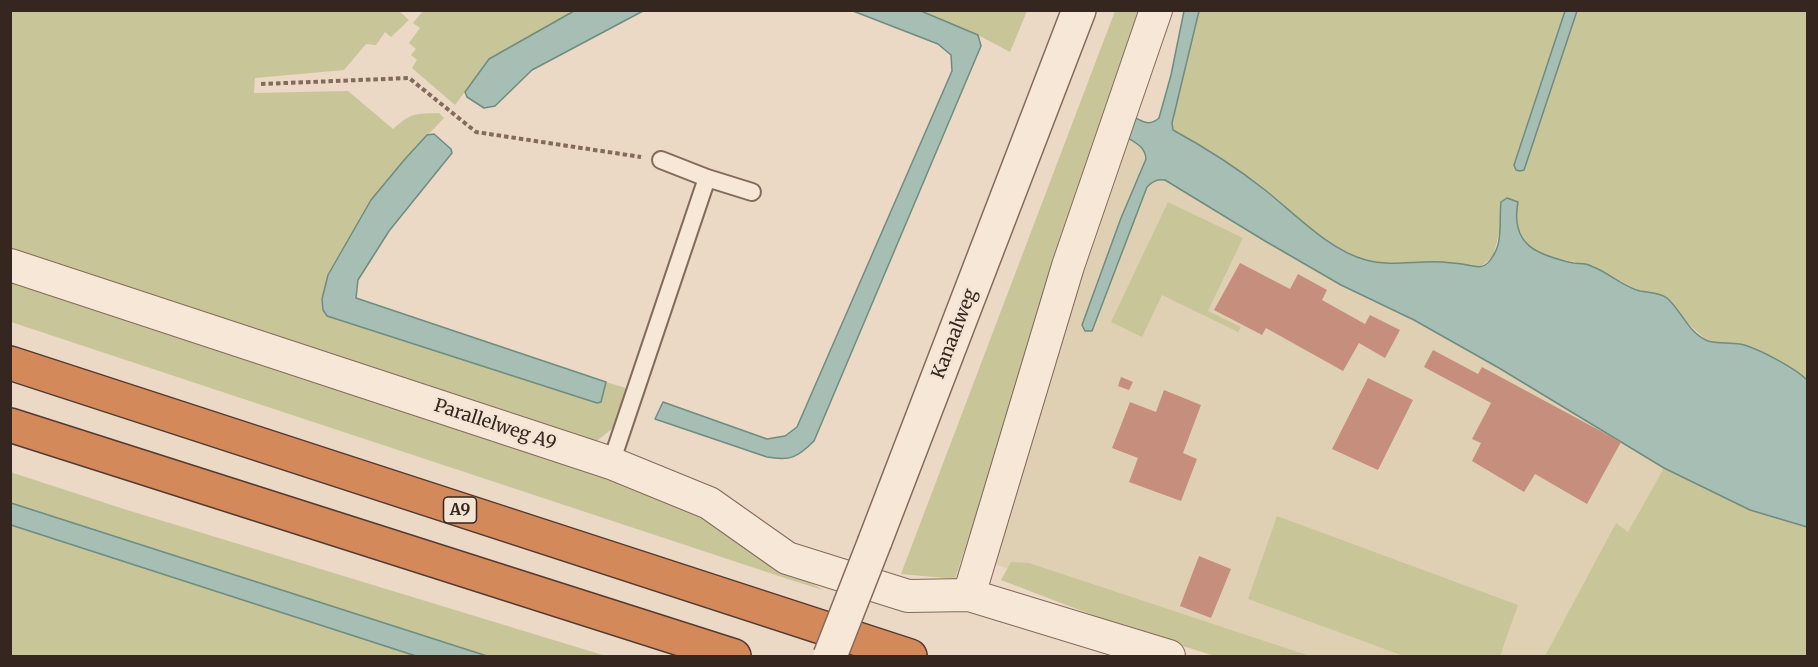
<!DOCTYPE html>
<html>
<head>
<meta charset="utf-8">
<style>
	body { margin:0 }
	#map { position:relative; width:1818px; height:667px; overflow:hidden; background:#ebd8c5; font-family:Merriweather,serif }
	canvas { display:block }
	.frame { position:absolute; inset:0; border:12px solid #35261f; pointer-events:none }
</style>
</head>
<body>
<div id="map">
<canvas width="1818" height="667"></canvas>
<div class="frame"></div>
</div>
<script>
const c = document.querySelector('canvas').getContext('2d');
c.lineJoin = 'round';
function fill(path, color) {
  c.fillStyle = color;
  c.fill(path, 'evenodd');
}
function trace(path, color, width, dash) {
  c.strokeStyle = color;
  c.lineWidth = width;
  c.lineCap = dash ? 'butt' : 'round';
  c.setLineDash(dash || []);
  c.stroke(path);
}
function drawText(font, color, halo, rows, align = 'center') {
  c.font = font + ' Merriweather,serif';
  c.lineWidth = 5;
  c.setLineDash([]);
  c.textBaseline = 'middle';
  c.strokeStyle = halo;
  c.fillStyle = color;
  for (const [text, x, y, turn = 0] of rows) {
    c.save();
    c.translate(x, y);
    c.rotate((+turn || 0) * Math.PI / 180);
    c.textAlign = isNaN(turn) ? turn : align;
    if (halo) c.strokeText(text, 0, 0);
    c.fillText(text, 0, 0);
    c.restore();
  }
}
const farmland = new Path2D(`
	M1092 115 1807 495V656H1266L1039 581 941 543Z`);
const green = new Path2D(`
	M13 11H399L409 20 391 37 385 32 376 45 366 44 344 70 255 78 254 93 348 91 393 129C412 112 415 114 439 113L444 118 405 159 323 310 327 316 596 403 601 401 606 382 629 389 613 428 589 447 11 258 10 12Z
	M423 11H574L489 59 455 105 412 68 417 60 411 55 416 49 409 43 420 28 413 23Z
	M921 11H1027L1010 52 978 35Z
	M1115 11H1144L1099 133 955 579 901 574Z
	M1199 11H1565L1514 165 1520 171 1524 170 1577 11H1807V381L1805 378 1749 347 1738 343H1721L1706 340 1655 293 1640 291 1590 265 1548 257 1532 250 1519 235 1516 210 1518 202 1499 233 1493 257 1480 267 1473 268 1463 264 1436 262 1383 263 1367 260 1349 255 1337 247 1301 221 1266 191 1209 150 1173 130 1172 123Z
	M1168 202 1243 238 1208 311 1241 327 1238 332 1162 295 1142 337 1111 322Z
	M11 283 306 373 673 500 726 534 823 590 794 581 11 322Z
	M1664 468 1750 510 1807 527V656H1545L1616 523 1628 532Z
	M10 472 127 510 606 656H487L11 503Z
	M1277 516 1518 605 1500 656H1404L1248 599Z
	M11 525 416 656H11Z
	M1011 562 1029 563 1310 656H1215L1137 632 1001 580Z`);
const water = new Path2D(`
	M574 11H643L532 70 495 106 484 108 467 97 465 92 489 59Z
	M853 11H921L978 35 981 46 814 441C797 458 790 461 767 457L655 419 663 402 767 439 785 436 797 427 952 71 951 55 938 44Z
	M1184 11H1199L1172 123 1173 130C1206 148 1236 167 1265 190 1294 213 1330 251 1366 260 1391 267 1418 260 1443 262 1449 263 1456 263 1462 264 1475 266 1484 272 1493 256 1503 242 1499 218 1501 202L1507 198 1518 202C1510 245 1537 255 1573 263 1579 264 1586 263 1591 266 1608 272 1622 286 1640 291 1649 293 1659 292 1667 298 1681 310 1689 334 1708 341 1718 344 1729 342 1740 344 1756 347 1797 369 1808 381L1807 527 1750 510 1664 468 1499 368 1414 320 1341 285 1265 241 1165 180C1157 179 1153 181 1147 187L1092 331H1085L1082 325 1121 218 1146 159C1145 146 1135 143 1125 136L1132 116C1142 121 1149 127 1159 118L1171 75Z
	M1565 11H1577L1524 170 1520 171 1516 170 1514 165Z
	M434 134 451 149 452 153 389 231 358 280 356 298 606 382 601 402 597 403 327 316 323 310 322 299 328 275 371 200 405 159 427 135Z
	M11 503 487 656H416L11 525Z`);
const building = new Path2D(`
	M1240 263 1290 289 1298 274 1327 290 1322 300 1365 324 1370 315 1400 330 1385 358 1359 343 1343 371 1266 328 1262 335 1214 310Z
	M1433 350 1478 374 1482 367 1621 442 1587 504 1535 474 1524 492 1472 461 1481 443 1472 439 1491 403 1424 367Z
	M1121 377 1133 382 1129 390 1118 386Z
	M1368 378 1413 400 1378 470 1332 449Z
	M1164 390 1201 405 1183 453 1197 459 1181 501 1129 482 1138 458 1112 448 1130 402 1156 412Z
	M1199 556 1231 569 1211 618 1180 606Z`);
const path = new Path2D(`
	M261 84 409 78 476 132 641 157`);
const service = new Path2D(`
	M707 178 752 192
	M611 463 707 178 661 160`);
const minor = new Path2D(`
	M10 265 611 463 709 503 787 558 908 596 969 595 1169 656
	M969 595 1068 266 1156 10`);
const tertiary = new Path2D(`
	M875 541 1079 10`);
const motorway = new Path2D(`
	M10 363 910 656
	M10 425 734 656`);
const tertiaryBridge = new Path2D(`
	M830 656 875 541`);
const shields = [
	[460,510,33]
];
const shieldNames = [
	["A9",460,510]
];
const streetNames = [
	["Kanaalweg",955,334,-69],
	["Parallelweg A9",495,425,18]
];
fill(farmland, '#e0d0b3');
fill(green, '#c8c599');
fill(water, '#a6beb3');
trace(water, '#6e8c7f', 1.5);
fill(building, '#c68e7d');
trace(service, '#846a5c', 20);
trace(minor, '#846a5c', 34);
trace(tertiary, '#846a5c', 36);
trace(motorway, '#523a30', 36);
trace(path, '#846a5c', 4, [4.5, 3]);
trace(service, '#f6e7d7', 16);
trace(minor, '#f6e7d7', 32);
trace(tertiary, '#f6e7d7', 33);
trace(motorway, '#d4895b', 33);
trace(tertiaryBridge, '#846a5c', 36, []);
trace(tertiaryBridge, '#f6e7d7', 33);
for (const [x, y, w] of shields) {
  const box = new Path2D();
  box.roundRect(x - w / 2, y - 13, w, 26, 4.5);
  c.fillStyle = '#f3e4d4';
  c.fill(box);
  trace(box, '#35261f', 1.5);
}
drawText('bold 16px', '#35261f', null, shieldNames);
drawText('18px', '#35261f', '#f3e4d4', streetNames);
</script>
</body>
</html>
